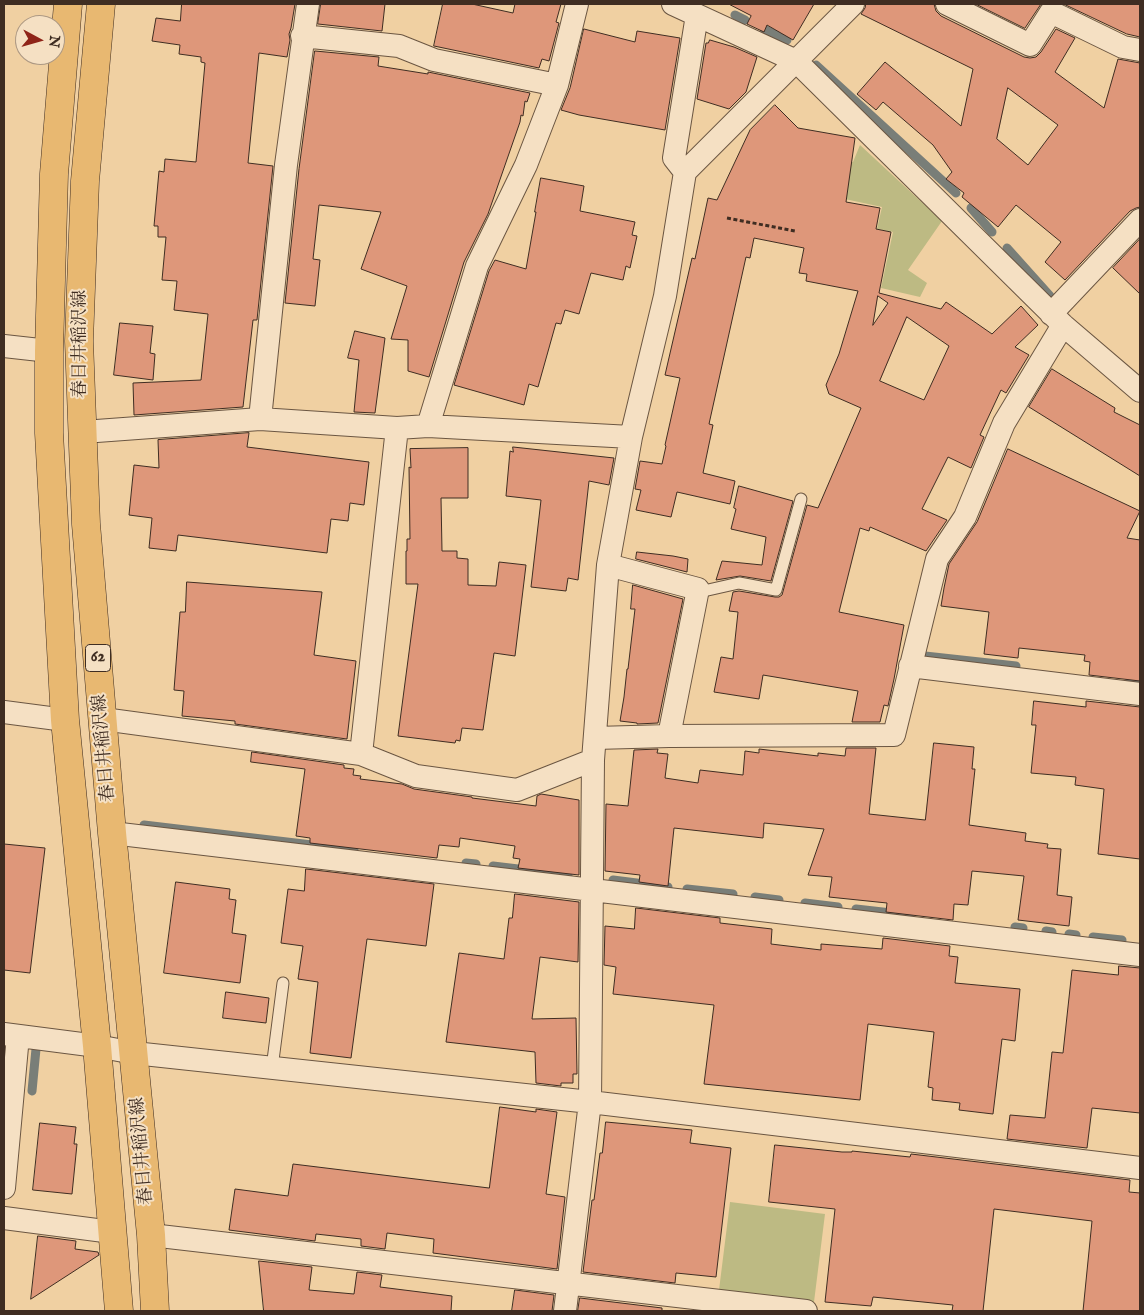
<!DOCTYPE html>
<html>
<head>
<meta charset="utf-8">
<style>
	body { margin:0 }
	#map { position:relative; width:1144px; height:1315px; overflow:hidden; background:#f0d0a2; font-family:"IM FELL English",serif }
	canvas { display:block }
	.frame { position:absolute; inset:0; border:5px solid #3f2d22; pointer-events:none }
	.north { position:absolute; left:15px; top:15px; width:50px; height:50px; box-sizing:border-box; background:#f5e0c3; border:1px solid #ac9883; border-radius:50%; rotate:96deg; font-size:14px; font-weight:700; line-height:20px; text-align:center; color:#3f2d22 }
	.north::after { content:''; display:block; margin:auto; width:18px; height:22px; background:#8f2418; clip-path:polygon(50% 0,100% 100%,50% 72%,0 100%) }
</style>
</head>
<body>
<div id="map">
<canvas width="1144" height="1315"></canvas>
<div class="frame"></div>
<div class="north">N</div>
</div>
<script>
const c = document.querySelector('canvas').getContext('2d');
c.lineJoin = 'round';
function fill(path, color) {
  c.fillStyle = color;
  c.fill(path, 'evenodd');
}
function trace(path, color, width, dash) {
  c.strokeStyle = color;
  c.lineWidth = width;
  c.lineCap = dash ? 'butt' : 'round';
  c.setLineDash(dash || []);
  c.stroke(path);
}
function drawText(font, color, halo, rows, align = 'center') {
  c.font = font + ' "IM FELL English","Noto Serif JP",serif';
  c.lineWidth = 4;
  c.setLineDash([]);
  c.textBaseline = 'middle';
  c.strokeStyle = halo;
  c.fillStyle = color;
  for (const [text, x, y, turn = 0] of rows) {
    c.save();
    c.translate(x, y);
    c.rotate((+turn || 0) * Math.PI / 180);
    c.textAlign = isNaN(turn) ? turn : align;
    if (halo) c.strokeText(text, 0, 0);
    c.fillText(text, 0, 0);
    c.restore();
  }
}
const green = new Path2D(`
	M860 145 942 221 908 270 927 283 920 297 881 288 893 232 877 229 882 207 840 198 847 161 853 162Z
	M730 1202 825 1214 814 1302 719 1290Z`);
const stream = new Path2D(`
	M735 15 745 20
	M764 29 787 40
	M816 65 956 193
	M971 208 992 232
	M1007 248 1050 296
	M925 656 1016 666
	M1130 680 1140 681
	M144 825 354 850
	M466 863 476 864
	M493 866 568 875
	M613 880 668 887
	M687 889 733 894
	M755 897 779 900
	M805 903 838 907
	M856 909 909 915
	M1015 927 1023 928
	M1046 931 1052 932
	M1069 934 1076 935
	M1093 937 1122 940
	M32 1091 36 1049`);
const building = new Path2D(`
	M182 4H295L291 28 289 34 290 40 287 57 259 53 248 163 273 166 257 320H253L243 407 134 415 133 383 201 380 208 314 174 310 177 281 162 280 166 237H158V226H154L159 171 164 172 165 159 196 162 205 63 201 62V57L179 54 180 45 152 41 156 18 180 21Z
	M321 4H385L382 31 318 24Z
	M443 4H472L513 13 515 4H561L556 22 559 23 549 61 542 59 539 68 434 46Z
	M729 4H814L793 40 767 25 764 32 747 24 751 16Z
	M866 4H934L936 11 941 16 1024 57 1030 58 1036 57 1041 52 1056 29 1075 38 1055 72 1104 108 1118 59 1140 63V207L1136 208 1130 211 1065 280 1045 262 1061 242 1016 205 998 227 962 197 964 193 946 179 952 172 933 145 883 102 876 110 857 94 885 62 961 126 973 69 861 14 865 8ZM1008 88 1058 125 1028 165 997 139Z
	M976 4H1041L1025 28Z
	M1064 4H1140V37L1127 34Z
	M584 29 635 42 637 31 680 38 665 130 579 115 561 110 570 88Z
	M710 40 734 47 757 57 746 92 729 109 697 99 706 43H708Z
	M315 51 379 57 378 66 428 74V72L530 93 527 102 525 101 523 116 521 115 520 122 488 214 464 262 429 377 408 371V340L391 339 407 286 361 269 381 212 319 205 313 259 320 260 315 306 285 303 299 169Z
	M775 105 798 128 855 138 846 202 880 208 876 229 891 232 879 293 941 309 946 302 992 334 1021 306 1038 325 1015 347 1029 355 1006 393 1001 390 980 435 984 437 971 468 948 457 922 509 947 520 926 551 870 527 869 531 860 528 839 612 904 625 894 679 888 706 884 705 880 722H852L858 691 763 675 759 699 714 692 721 657 733 659 738 612 729 611 733 592 739 591 775 597H779L782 595 807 505 818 508 861 408 829 394 826 385 839 354 858 291 806 281 807 274 799 273 804 248 754 238 750 258 746 257 709 424 713 425 703 473 735 481 730 504 677 492 671 517 636 510 641 490 635 489 640 461 662 464 666 446 665 445 680 378 665 375 692 258 695 259 708 198 717 200 750 130ZM878 296 888 303 873 325ZM907 317 949 346 924 400 880 381Z
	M541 178 584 186 580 211 635 222 632 235 637 236 630 268 626 266 623 280 591 273 579 314 565 310 561 324 556 323 538 387 529 384 524 405 454 385 489 271 495 260 526 269 536 212H535Z
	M1140 239V294L1113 268Z
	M120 323 153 326 150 353 155 354 153 380 114 375Z
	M355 331 385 338 375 413 354 412 359 360 348 358Z
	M1052 369 1115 408 1114 412 1140 425V476L1029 407Z
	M249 433 247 447 369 462 364 505 350 503 348 521 331 519 327 553 178 535 176 551 149 548 152 518 129 515 134 465 159 468 158 440Z
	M513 447 614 458 609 485 589 481 578 580 568 578 566 591 531 587 541 500 506 496 510 451 513 452Z
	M468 448V498H441L442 551H457V558L468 559V585L496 586 499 562 526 565 515 656 494 653 483 730 462 728 460 741 456 740 455 743 398 736 418 584H406V551H407V539H410L409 467 411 468 410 449Z
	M1008 449 1140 511 1127 538 1140 540V681L1089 675 1090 662 1084 661 1085 655 1019 648 1018 658 984 654 989 612 941 606 944 588 949 564 977 522Z
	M739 486 793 501 771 581 740 576 716 580 722 561 762 565 766 537 731 529 736 509 734 508Z
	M637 552 673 556 688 559 687 572 636 559Z
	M187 582 322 592 314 655 356 661 347 739 235 724V721L182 716 184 691 174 690 180 612H185Z
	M633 585 683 599 658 723 637 724V723L620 721 624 697 627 669H628L635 609H631Z
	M1034 701 1086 707V701L1140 707V859L1098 854 1104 789 1075 785 1076 777 1031 773 1036 725H1032Z
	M934 743 974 747 972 769H975L969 825 1026 833 1025 841 1048 844 1047 848 1061 849 1057 895 1072 897 1069 926 1018 920 1024 876 972 871 968 905 954 904 953 920 886 912 887 903 829 897 832 877 808 875 824 829 764 823 763 838 674 828 668 886 639 882 640 875 605 871 606 804 628 806 634 750 658 749 657 753 668 754 665 778 698 783 700 770 743 775 745 751 759 753V749L818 756V753L845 756 846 748H876L869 814 925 820Z
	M252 752 344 765V768L354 769 353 775 361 776 360 779 402 784 414 789 472 797V798L536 806 537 796 541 794 579 800V875L518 868 520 859 513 858 515 846 460 838 459 847 439 845 437 858 310 843V838L296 836 305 769 251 762Z
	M4 844 45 848 30 973 4 970Z
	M306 869 434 884 426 946 367 939 351 1058 310 1053 318 982 298 979 303 946 281 943 288 889 304 891Z
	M176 882 230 889 229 899 236 900 232 933 246 935 240 983 164 973Z
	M515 894 579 902 578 962 540 957 532 1019 576 1018 577 1074H573V1083H561V1086L536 1083 535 1052 446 1042 459 953 504 959 509 918H512Z
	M636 908 720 918V923L772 929 771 944 821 950V944L882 949 883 938 950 946 949 956 958 957 955 983 1020 989 1015 1041 1002 1039 993 1114 959 1110 960 1103 932 1100 933 1088 928 1087 934 1032 868 1024 860 1100 704 1084 714 1005 613 994 616 967 604 965 605 926 634 929Z
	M1119 966 1140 968V1113L1092 1108 1087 1148 1007 1139 1010 1115 1045 1118 1052 1052 1063 1053 1072 970 1118 975Z
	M226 992 269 998 266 1023 223 1018Z
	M500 1107 536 1112V1109L557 1112 546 1194 565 1197 557 1269 433 1253 434 1239 387 1233 385 1249 361 1246V1239L316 1234 315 1241 229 1230 235 1189 288 1196 293 1164 489 1188Z
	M606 1122 692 1130 690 1143 731 1148 716 1277 676 1273 675 1283 583 1272 592 1200H594L600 1153H602Z
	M40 1123 76 1127 74 1144H77L72 1194 33 1190Z
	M775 1145 842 1152H852V1151L910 1157 911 1154 1130 1180 1129 1192 1140 1193V1311H1083L1092 1221 994 1209 983 1311H952L953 1305 873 1297 871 1306 825 1302 835 1209 769 1202Z
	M38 1236 76 1241 75 1249 98 1252 99 1255 31 1299Z
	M259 1261 312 1267 309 1290 354 1294 357 1272 382 1275 380 1287 452 1296 451 1311H264Z
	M515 1290 554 1295 552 1311H512Z
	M580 1298 662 1308V1311H578Z`);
const path = new Path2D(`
	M727 218 795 231`);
const service = new Path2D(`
	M698 589 708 590 739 583 776 590 801 499
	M272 1068 283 983`);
const minor = new Path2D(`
	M577 4 557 85 526 165 477 266 428 426 631 437
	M673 4 796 61 1063 325 1140 391
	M947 4 1030 45 1051 12 1123 47 1140 50
	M302 36 399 46 434 60 557 85
	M685 172 674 158 697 15
	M1051 314 1140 220
	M4 346 49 351
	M260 419 286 165 308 4
	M83 432 260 419 397 428 428 426
	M608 565 698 589 669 736
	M910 666 1140 694
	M4 712 65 720
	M103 719 361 754 416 776 517 790 593 760
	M595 738 669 736 894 735 937 559 965 517 1004 423 1063 325
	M361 754 397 428
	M112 833 1140 955
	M4 1034 97 1046 134 1053 590 1102 1140 1168
	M4 1188 18 1036
	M4 1218 112 1232
	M151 1235 806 1311
	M565 1311 590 1102 593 760 608 565 631 437 665 296 685 172 853 4`);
const primary = new Path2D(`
	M68 4 54 174 49 351V433L65 720 97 1046 119 1311
	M101 4 85 181 79 341 86 524 112 833 151 1235 155 1311`);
const shields = [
	[98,658,25]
];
const shieldNames = [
	["62",98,658]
];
const streetNames = [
	["春日井稲沢線",81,344,-90],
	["春日井稲沢線",105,748,-95],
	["春日井稲沢線",143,1151,-95]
];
fill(green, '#bdba83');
trace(stream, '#797e78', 9);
fill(building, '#de977a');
trace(building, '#3f2d22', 1);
trace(service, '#6b5642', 13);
trace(minor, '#6b5642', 24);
trace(primary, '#3f2d22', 29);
trace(path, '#3f2d22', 3, [4, 2.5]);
trace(service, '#f5e0c3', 11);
trace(minor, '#f5e0c3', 22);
trace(primary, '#e8b871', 28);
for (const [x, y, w] of shields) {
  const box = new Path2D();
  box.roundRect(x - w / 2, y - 13.5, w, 27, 4);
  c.fillStyle = '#f5e0c3';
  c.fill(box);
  trace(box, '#3f2d22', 1);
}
drawText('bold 16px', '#3f2d22', null, shieldNames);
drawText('18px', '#3f2d22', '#f5e0c3', streetNames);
</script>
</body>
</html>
